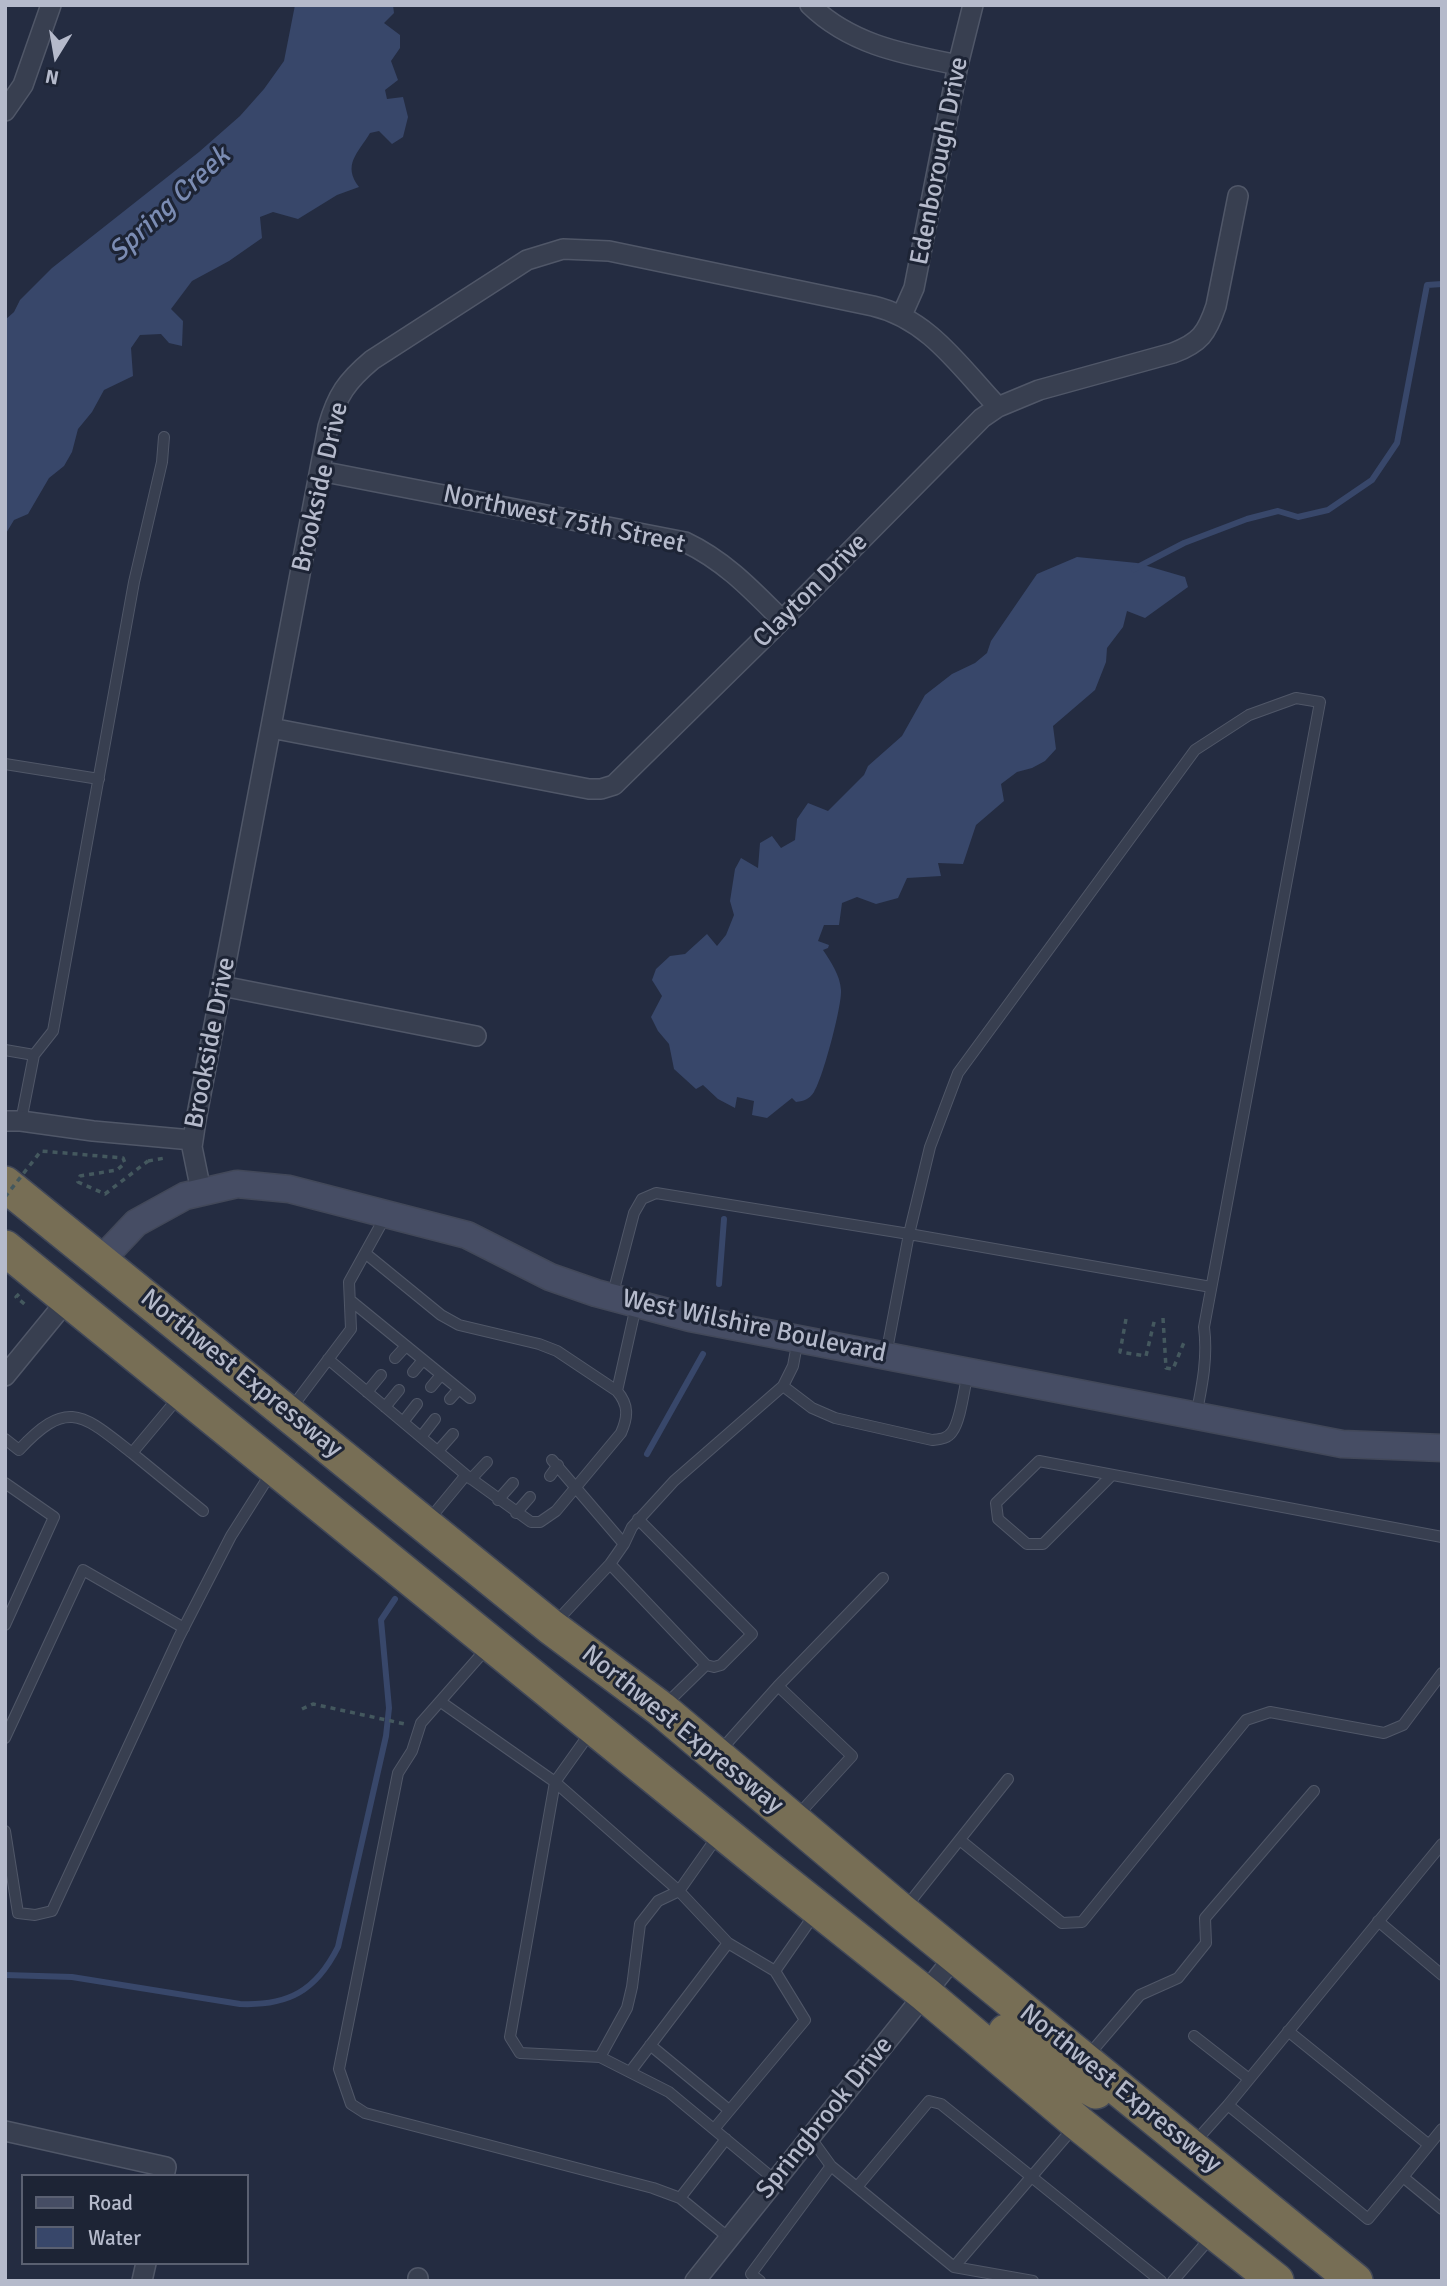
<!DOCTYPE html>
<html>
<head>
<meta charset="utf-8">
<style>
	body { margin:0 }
	#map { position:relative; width:1447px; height:2286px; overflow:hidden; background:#242c41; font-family:Signika,sans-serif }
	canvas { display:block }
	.frame { position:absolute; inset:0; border:7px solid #b5bacb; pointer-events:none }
	.legend { position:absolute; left:21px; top:2174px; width:228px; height:91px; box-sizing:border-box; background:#1d2435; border:2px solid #5a6071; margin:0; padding:9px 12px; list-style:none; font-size:21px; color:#b5bacb }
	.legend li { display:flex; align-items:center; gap:14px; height:35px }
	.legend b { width:35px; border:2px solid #5a6071 }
	.north { position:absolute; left:21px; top:21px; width:70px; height:70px; -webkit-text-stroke:5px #1d2435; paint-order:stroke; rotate:191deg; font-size:19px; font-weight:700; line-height:28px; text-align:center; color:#b5bacb }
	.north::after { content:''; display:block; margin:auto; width:24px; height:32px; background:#b5bacb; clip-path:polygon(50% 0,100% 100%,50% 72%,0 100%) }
</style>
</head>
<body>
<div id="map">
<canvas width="1447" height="2286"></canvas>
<div class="frame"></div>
<ul class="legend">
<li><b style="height:9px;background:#464d64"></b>Road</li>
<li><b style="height:19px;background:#38476a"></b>Water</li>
</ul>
<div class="north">N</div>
</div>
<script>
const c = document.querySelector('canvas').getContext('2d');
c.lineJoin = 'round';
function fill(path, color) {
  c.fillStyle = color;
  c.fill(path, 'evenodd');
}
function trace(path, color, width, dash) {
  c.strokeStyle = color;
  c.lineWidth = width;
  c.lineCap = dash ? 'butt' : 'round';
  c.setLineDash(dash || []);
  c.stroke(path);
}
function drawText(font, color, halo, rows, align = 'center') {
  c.font = font + ' Signika,sans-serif';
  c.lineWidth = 6;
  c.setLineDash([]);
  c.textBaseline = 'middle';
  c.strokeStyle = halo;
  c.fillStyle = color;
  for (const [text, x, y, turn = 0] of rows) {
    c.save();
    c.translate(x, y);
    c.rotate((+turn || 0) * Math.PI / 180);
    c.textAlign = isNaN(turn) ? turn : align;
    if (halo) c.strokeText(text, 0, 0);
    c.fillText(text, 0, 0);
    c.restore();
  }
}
const water = new Path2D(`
	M295 5H393L394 13 384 23 400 35V48L391 61 398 80 385 90 387 99 403 97 408 117 403 137 392 144 379 131 370 133C358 153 342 165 359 187L337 195 298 219 273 212 260 217 262 238 229 261 192 281 171 309 183 321 182 346 169 343 161 334 140 335 131 348 133 376 104 390 92 412 78 429 72 452 64 466 49 478 28 514 14 520 5 535V320L14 312 20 300 52 268 199 152 240 116 264 89 284 61Z
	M1077 557 1137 563 1185 577 1188 587 1145 618 1127 611 1123 627 1107 648 1106 662 1095 690 1053 726 1056 749 1045 761 1032 768 1017 772 1001 784 1004 801 976 825 963 864 938 863 941 876 907 878 898 898 876 904 857 897 842 903 839 925H824L818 941 829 945 828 948 823 950C831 962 840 975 841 990 842 1006 823 1078 814 1092 809 1099 805 1101 796 1102L792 1098 767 1118 752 1115 754 1101 737 1097 735 1108 718 1099 703 1085 696 1089 674 1069 669 1044 658 1031 651 1017 662 996 652 980 656 969 670 956 685 954 707 934 717 946 726 935 734 915 730 901 735 869 741 858 758 868 760 843 772 836 781 848 795 840 797 819 808 803 828 811 864 775 868 766 902 736 925 695 952 674 975 663 987 653 991 641 1037 574Z`);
const stream = new Path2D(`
	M1134 569 1184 543 1247 519 1278 511 1298 517 1328 510 1372 480 1397 443 1427 285 1442 284
	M719 1284 724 1219
	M647 1454 703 1354
	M5 1975 72 1977 240 2004C288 2006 316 1991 338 1947L386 1736 389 1708 381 1620 395 1599`);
const path = new Path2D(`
	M148 1161 165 1158
	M19 1294 16 1297 27 1306
	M1163 1318 1166 1368 1173 1369 1185 1340
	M1126 1319 1120 1352 1146 1356 1155 1318
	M302 1709 313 1704 405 1724`);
const lane = new Path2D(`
	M5 764 99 779
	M5 1050 34 1055 21 1121
	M34 1055 53 1031 134 582 162 462 164 437
	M365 1253 441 1315 459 1325 539 1344 557 1351 617 1391
	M612 1297 634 1213 642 1199 656 1193 909 1234 1211 1287
	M350 1300 470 1398
	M886 1355 909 1234 930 1147 958 1073 1195 750 1249 715 1296 698 1320 702 1204 1327C1208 1358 1202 1386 1196 1416
	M395 1358 406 1346
	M328 1359 466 1475 428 1521
	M413 1372 423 1360
	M783 1386 812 1408 835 1418 932 1440C940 1439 947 1439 952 1432 961 1420 964 1388 968 1373
	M431 1387 441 1375
	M367 1392 381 1375
	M178 1398 132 1453 203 1511
	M450 1399 459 1389
	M385 1407 399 1390
	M290 1410 351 1329 349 1282 385 1217
	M403 1422 417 1404
	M421 1437 435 1419
	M5 1439 19 1450C68 1397 83 1415 132 1453
	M438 1451 453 1434
	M552 1460 624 1544 610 1564 554 1624
	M466 1475 531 1522H540L556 1511 621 1433C628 1417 629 1405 617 1391L636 1306
	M1112 1475 1043 1544H1027L998 1519 996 1503 1039 1461 1442 1537
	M550 1476 558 1465
	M471 1479 487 1462
	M5 1483 54 1517 5 1625
	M498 1500 513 1483
	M516 1513 530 1497
	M638 1519 752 1634 721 1665 714 1667 706 1665
	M624 1544 632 1527 674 1481 783 1386 793 1366 798 1339
	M610 1564 706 1665 666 1704
	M487 1648 421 1723 412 1751 398 1773 339 2069 351 2104 365 2113 653 2188 680 2198 729 2238
	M778 1686 852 1756 798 1815
	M441 1702 555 1782 679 1891 728 1943 775 1971 805 2020 714 2129
	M590 1733 555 1782 510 2037 520 2053 600 2057
	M5 1738 83 1570 184 1628
	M720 1751 778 1686 883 1578
	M5 1831 18 1913 35 1915 52 1911 179 1637 231 1536 271 1473
	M717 1837 679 1891 658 1901 640 1924 632 1987 627 2008 600 2057 669 2092 775 2180
	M960 1840 1062 1923 1082 1922 1246 1720 1270 1712 1384 1733 1403 1725 1442 1673
	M906 1907 1008 1779
	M1378 1921 1442 1975
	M775 1971 814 1915
	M1288 2031 1429 2145
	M1194 2036 1249 2079
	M650 2045 729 2110
	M1087 2057 1140 1995 1178 1978 1206 1943 1205 1918 1314 1791
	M630 2072 728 1943
	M1228 2105 1368 2219 1403 2177
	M1442 2129 1403 2177 1442 2209
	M1193 2144 1228 2105 1442 1844
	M831 2166 954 2267 1033 2281
	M857 2187 929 2101 941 2104 1161 2281
	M680 2198 726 2139
	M954 2267 1075 2126
	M760 2281 751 2274 831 2166 810 2137
	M1173 2281 1212 2236`);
const street = new Path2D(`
	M810 5C851 45 904 54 958 65
	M5 111 23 85 51 5
	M902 315 914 288 958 65 973 5
	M320 471 685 542C725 561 752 590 782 620
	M271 728 589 789H601L614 785 782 620 982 418 998 407 1039 390 1173 353C1200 343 1207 333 1216 306L1238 196
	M222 986 476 1036
	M5 1121H21L93 1131 192 1140
	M201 1191 192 1147 196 1120 328 427C337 395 347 381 372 360L527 260 563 249 609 251 873 306C929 319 960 367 998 407
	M5 1376 68 1299
	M5 2131 166 2167 164 2176
	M142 2281 146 2263
	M418 2281V2278
	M695 2281 956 1955`);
const secondary = new Path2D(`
	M101 1260 136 1223 185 1196 237 1184 289 1189 467 1235 550 1277 596 1293 690 1318 1342 1444 1442 1448`);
const highway = new Path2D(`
	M5 1184 551 1627 661 1709 902 1912 1355 2281
	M5 1248 767 1868 925 1994 1078 2123 1276 2281
	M1006 2032 1039 2059 1096 2091`);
const pathBridge = new Path2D(`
	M5 1197 41 1151 123 1158 125 1163 117 1170 80 1176 78 1182 105 1194 148 1161`);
const streetNames = [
	["Edenborough Drive",940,161,-79],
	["Brookside Drive",321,487,-77],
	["Northwest 75th Street",564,520,12],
	["Clayton Drive",811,591,-45],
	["Brookside Drive",211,1043,-79],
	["West Wilshire Boulevard",754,1327,12],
	["Northwest Expressway",241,1374,39],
	["Northwest Expressway",682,1730,39],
	["Northwest Expressway",1120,2089,39],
	["Springbrook Drive",825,2118,-51]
];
const waterNames = [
	["Spring Creek",170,205,-43]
];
fill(water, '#38476a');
trace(stream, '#38476a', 6);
trace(lane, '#505768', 12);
trace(street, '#505768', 22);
trace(secondary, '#424859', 29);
trace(highway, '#404758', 38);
trace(path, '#44585e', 3.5, [5, 5]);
trace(lane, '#383f50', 10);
trace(street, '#383f50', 19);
trace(secondary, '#464d64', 26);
trace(highway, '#776e55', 35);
trace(pathBridge, '#44585e', 3.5, [5, 5]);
drawText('26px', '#b5bacb', '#1d2435', streetNames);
drawText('italic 28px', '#7b8cb3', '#1d2435', waterNames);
</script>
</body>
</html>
